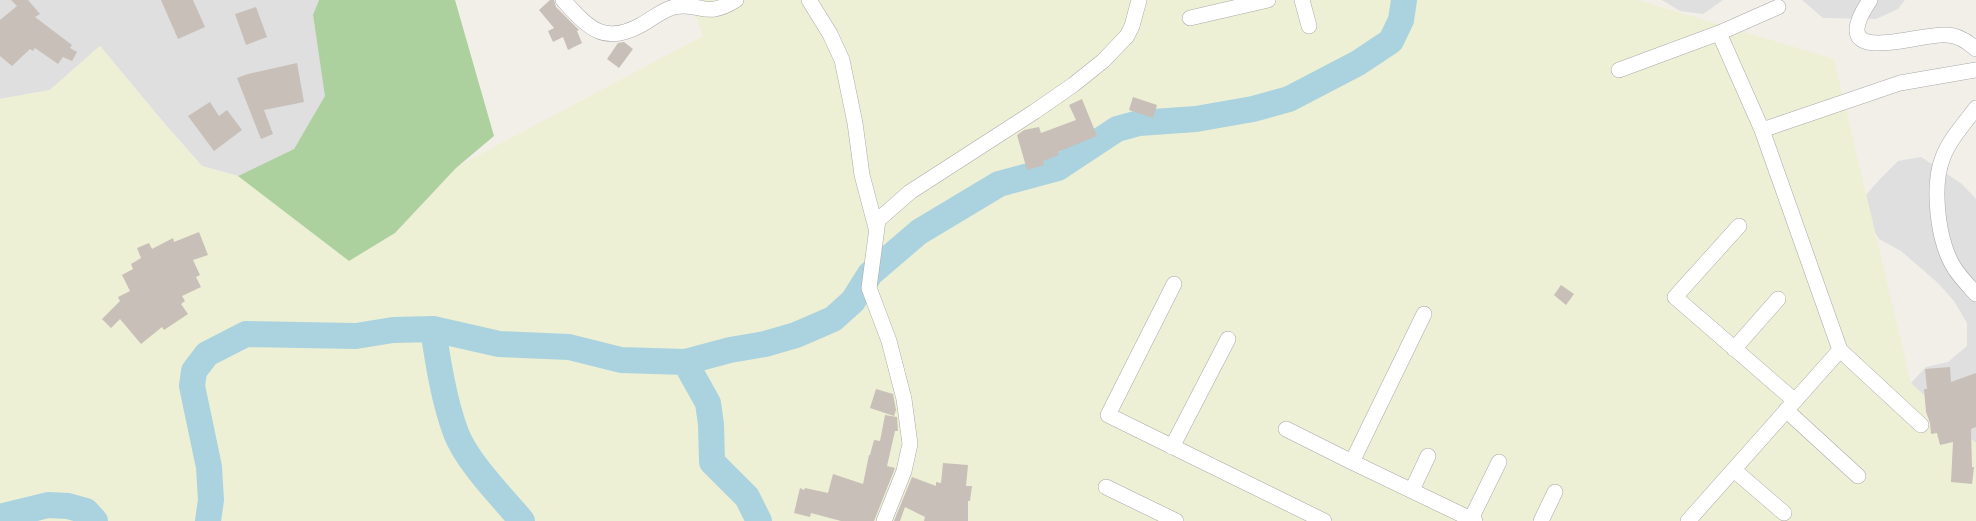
<!DOCTYPE html>
<html>
<head>
<meta charset="utf-8">
<style>
	body { margin:0 }
	canvas { display:block; background:#f2efe9 }
</style>
</head>
<body>
<canvas width="1976" height="521"></canvas>
<script>
const c = document.querySelector('canvas').getContext('2d');
c.lineJoin = 'round';
function fill(path, color) {
  c.fillStyle = color;
  c.fill(path, 'evenodd');
}
function trace(path, color, width, dash) {
  c.strokeStyle = color;
  c.lineWidth = width;
  c.lineCap = dash ? 'butt' : 'round';
  c.setLineDash(dash || []);
  c.stroke(path);
}
const residential = new Path2D(`
	M0 0H319L313 16 326 96 294 149 238 176 202 166 164 123 100 46 50 90 0 99Z
	M1662 0H1723L1703 14 1680 11Z
	M1802 0H1905L1898 9 1876 19 1823 18Z
	M1921 157 1962 184 1976 199V521L1902 385 1911 383 1926 367 1948 362 1967 346V323L1954 301 1938 283 1901 251 1879 239 1867 220 1864 197 1881 178 1898 161Z`);
const farmland = new Path2D(`
	M690 0H1638L1834 59 1911 383 1976 443V521H0V99L50 90 100 46 164 123 202 166 238 176 349 261 395 233 456 167 703 36Z`);
const forest = new Path2D(`
	M319 0H455L494 136 456 168 395 233 349 261 238 176 294 149 325 96 313 15Z`);
const river = new Path2D(`
	M433 329C438 362 444 401 456 433 467 462 502 497 522 521
	M685 362 708 403 711 424 712 462 747 497 759 521
	M0 517 48 505 68 506 86 511 95 521
	M208 521 211 500 209 467 192 386 194 371 207 354 246 334 356 336 393 330 433 329 499 344 569 347 621 360 685 362 730 350 765 344 796 335 833 319 853 301 870 274 919 232 999 184 1058 168 1117 129 1139 123 1196 119 1253 109 1289 99 1358 63 1391 41 1401 20 1404 0`);
const building = new Path2D(`
	M11 0H28L40 14 35 17 72 45 70 48 77 52 72 61 63 57 58 64 35 48 33 51 30 49 12 66 0 56V20L17 6Z
	M161 0H193L205 27 178 39Z
	M550 0H554L556 7 579 30 577 31 582 43 568 50 563 37 553 42 548 31 554 28 539 10Z
	M256 7 267 37 246 45 235 14Z
	M624 42 633 49 619 68 607 59 618 43Z
	M297 63 304 102 264 110 273 134 261 139 237 78 248 74Z
	M1133 97 1157 105 1153 118 1129 110Z
	M1082 99 1097 136 1058 152 1059 155 1043 161 1044 165 1027 170 1017 135 1024 130 1039 127 1041 133 1076 120 1069 105Z
	M210 102 219 116 227 110 242 130 214 151 188 116Z
	M199 232 208 255 193 260 200 275 196 277 201 287 182 296 185 301 181 304 188 314 164 330 162 327 141 344 120 319 111 328 102 319 120 301 118 297 130 291 122 275 133 269 131 264 141 258 137 248 149 243 152 249 173 238 174 242Z
	M1561 285 1574 294 1566 305 1554 295Z
	M1950 367 1951 382 1976 373V427L1971 429 1972 467H1974L1972 484 1951 482 1953 442 1940 445 1937 433 1931 434 1930 423 1926 412 1924 389H1927L1925 369Z
	M876 389 893 394 896 410 894 416 870 408Z
	M885 415 897 417 898 431H895L887 466 895 468 874 521H841L811 513 810 517 794 513 800 488 804 490 805 488 828 493 833 474 863 484 869 455H870L874 440 880 441Z
	M943 463 968 465 966 486H972L970 501H968V521H924L925 517 905 507 900 521H894L912 477 936 486V482L941 483Z`);
const street = new Path2D(`
	M563 0C588 27 603 46 641 25 652 19 662 10 674 7 700 1 704 20 736 0
	M809 0 830 34 842 60 855 123 862 175 876 228
	M1302 0 1309 26
	M1870 0C1822 71 1920 32 1947 35 1958 35 1968 42 1976 49
	M1190 18 1268 0
	M1719 33 1778 7
	M1619 70 1719 33 1762 130 1900 83 1976 70
	M1976 108C1964 124 1950 139 1943 157 1931 187 1938 243 1955 269 1961 278 1969 286 1976 294
	M1739 226 1675 297 1795 401
	M1174 284 1108 415 1324 521
	M1424 314 1352 462 1475 521
	M1734 349 1778 299
	M1840 350 1921 425
	M1786 410 1858 476
	M1286 429 1352 462
	M1172 447 1228 339
	M1734 470 1784 513
	M1106 487 1176 521
	M1412 490 1428 456
	M1471 519 1499 462
	M884 521 904 471 910 444 904 399 889 341 869 288 878 220 910 192 1034 112 1073 85 1103 61 1127 36 1132 26 1139 0
	M1541 521 1555 492
	M1688 521 1840 350 1762 130`);
fill(residential, '#e0dfdf');
fill(farmland, '#eef0d5');
fill(forest, '#add19e');
trace(river, '#aad3df', 26);
fill(building, '#c7bfb8');
trace(street, '#a9a9a9', 16);
trace(street, '#fff', 15);
</script>
</body>
</html>
